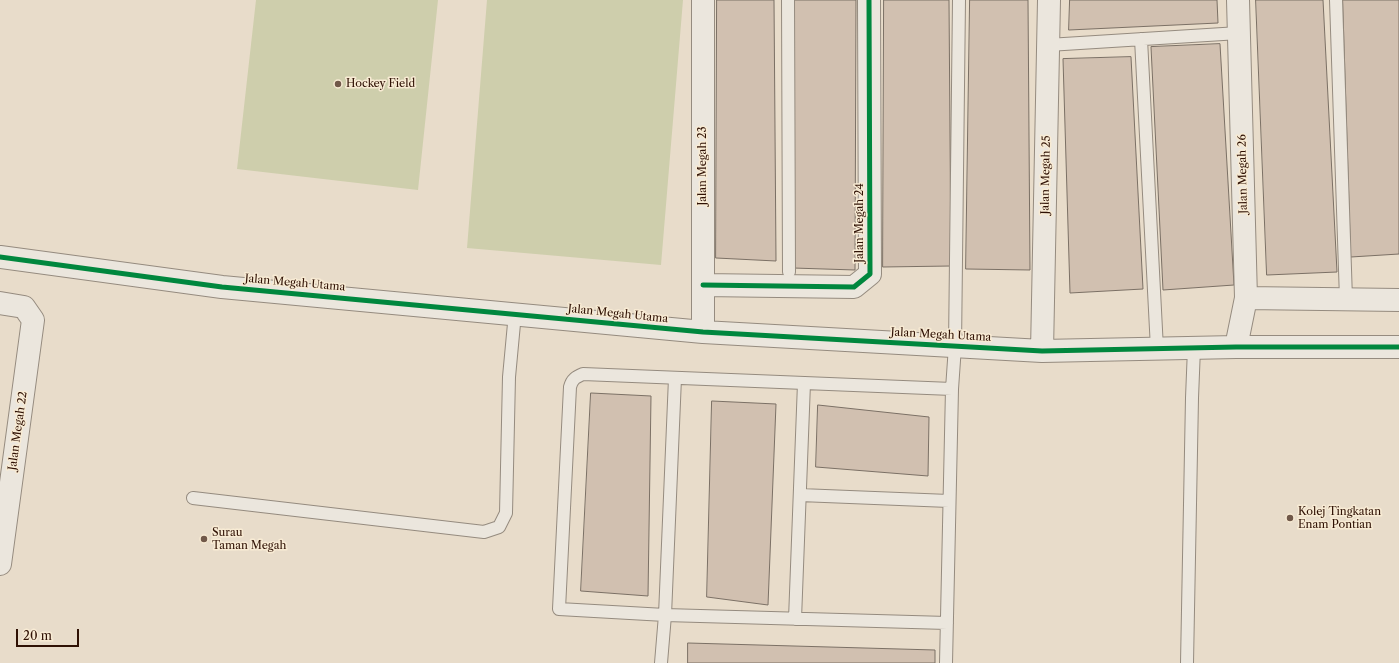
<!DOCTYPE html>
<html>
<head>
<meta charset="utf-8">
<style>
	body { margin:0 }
	#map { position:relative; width:1399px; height:663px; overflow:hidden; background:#e8dcca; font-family:"Libre Caslon Text",serif }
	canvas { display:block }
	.scale { position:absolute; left:16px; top:629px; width:63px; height:18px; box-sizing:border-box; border:2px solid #2f1104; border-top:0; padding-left:5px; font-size:12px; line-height:14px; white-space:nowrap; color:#2f1104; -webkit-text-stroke:3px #f8ebd4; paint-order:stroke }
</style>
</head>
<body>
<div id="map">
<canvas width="1399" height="663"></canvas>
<div class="scale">20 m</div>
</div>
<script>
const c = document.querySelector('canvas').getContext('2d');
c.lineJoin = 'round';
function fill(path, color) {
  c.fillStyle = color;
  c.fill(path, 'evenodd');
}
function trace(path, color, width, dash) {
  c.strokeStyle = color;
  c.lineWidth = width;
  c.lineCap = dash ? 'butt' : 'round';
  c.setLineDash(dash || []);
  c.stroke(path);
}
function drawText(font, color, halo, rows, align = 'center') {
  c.font = font + ' "Libre Caslon Text",serif';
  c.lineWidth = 3;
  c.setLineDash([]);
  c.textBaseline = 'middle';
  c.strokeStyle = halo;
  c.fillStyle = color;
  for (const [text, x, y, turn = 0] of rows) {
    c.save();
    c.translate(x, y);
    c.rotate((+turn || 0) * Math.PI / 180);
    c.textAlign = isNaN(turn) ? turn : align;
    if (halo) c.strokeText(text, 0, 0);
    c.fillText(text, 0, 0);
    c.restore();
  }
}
const green = new Path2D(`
	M256 0H438L418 190 237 169Z
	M487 0H683L661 265 467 248Z`);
const building = new Path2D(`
	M717 0H774L776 261 716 258Z
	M792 0H856L855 270 793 268Z
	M884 0H949L951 266 883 267Z
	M970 0H1028L1030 270 966 269Z
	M1070 0H1217L1218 23 1069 30Z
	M1256 0H1323L1337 272 1267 275Z
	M1343 0H1399V254L1351 257Z
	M1220 44 1234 285 1163 290 1151 47Z
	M1131 57 1143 289 1070 293 1063 59Z
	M591 393 651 396 648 596 581 591Z
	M712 401 776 404 768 605 707 597Z
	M818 405 929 417 928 476 816 467Z
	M688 643 935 650V663H688Z`);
const lane = new Path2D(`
	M788 0 789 272
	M1336 0 1346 299
	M1141 39 1157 349
	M1048 45 1239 33
	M800 495 949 501
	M193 498 484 532 499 527 506 513 509 377 515 313
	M795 619 804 383
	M947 623 665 615 559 609 570 387C572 379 576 377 583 374L952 389
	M661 663 665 615 675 378
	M946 663 952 389 955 346 959 0
	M1187 663 1192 398 1194 348`);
const street = new Path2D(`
	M0 257 222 287 703 332 1042 351 1236 347H1399
	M703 285 854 287 870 274 869 0
	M1246 298 1399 300
	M0 303 24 307 33 320 0 564
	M703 332V0
	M1236 347 1246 298 1238 0
	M1042 351 1049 0`);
const cycleway = new Path2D(`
	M0 257 222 287 703 332 1042 351 1236 347H1399
	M703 285 854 287 870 274 869 0`);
const markers = [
	[338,84,4,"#705849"],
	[1290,518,4,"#705849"],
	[204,539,4,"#705849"]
];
const poiNames = [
	["Hockey Field",346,84],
	["Kolej Tingkatan",1298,512],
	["Enam Pontian",1298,525],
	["Surau",212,533],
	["Taman Megah",212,546]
];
const streetNames = [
	["Jalan Megah 23",703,166,-90],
	["Jalan Megah 26",1243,174,-91],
	["Jalan Megah 25",1046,175,-89],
	["Jalan Megah 24",860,223,-90],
	["Jalan Megah Utama",295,283,5],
	["Jalan Megah Utama",618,314,6],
	["Jalan Megah Utama",941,335,3],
	["Jalan Megah 22",18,431,-82]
];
fill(green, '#ceceac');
fill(building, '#d1c0b0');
trace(building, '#7b7065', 1);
trace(lane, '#958b7f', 14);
trace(street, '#958b7f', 24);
trace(lane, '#ebe6dd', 12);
trace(street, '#ebe6dd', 22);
trace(cycleway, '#00873e', 5);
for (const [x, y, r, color] of markers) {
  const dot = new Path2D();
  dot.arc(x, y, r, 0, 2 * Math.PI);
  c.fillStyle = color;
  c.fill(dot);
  trace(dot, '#f8ebd4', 1.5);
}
drawText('11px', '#2f1104', '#f8ebd4', poiNames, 'left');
drawText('11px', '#2f1104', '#f8ebd4', streetNames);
</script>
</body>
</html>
